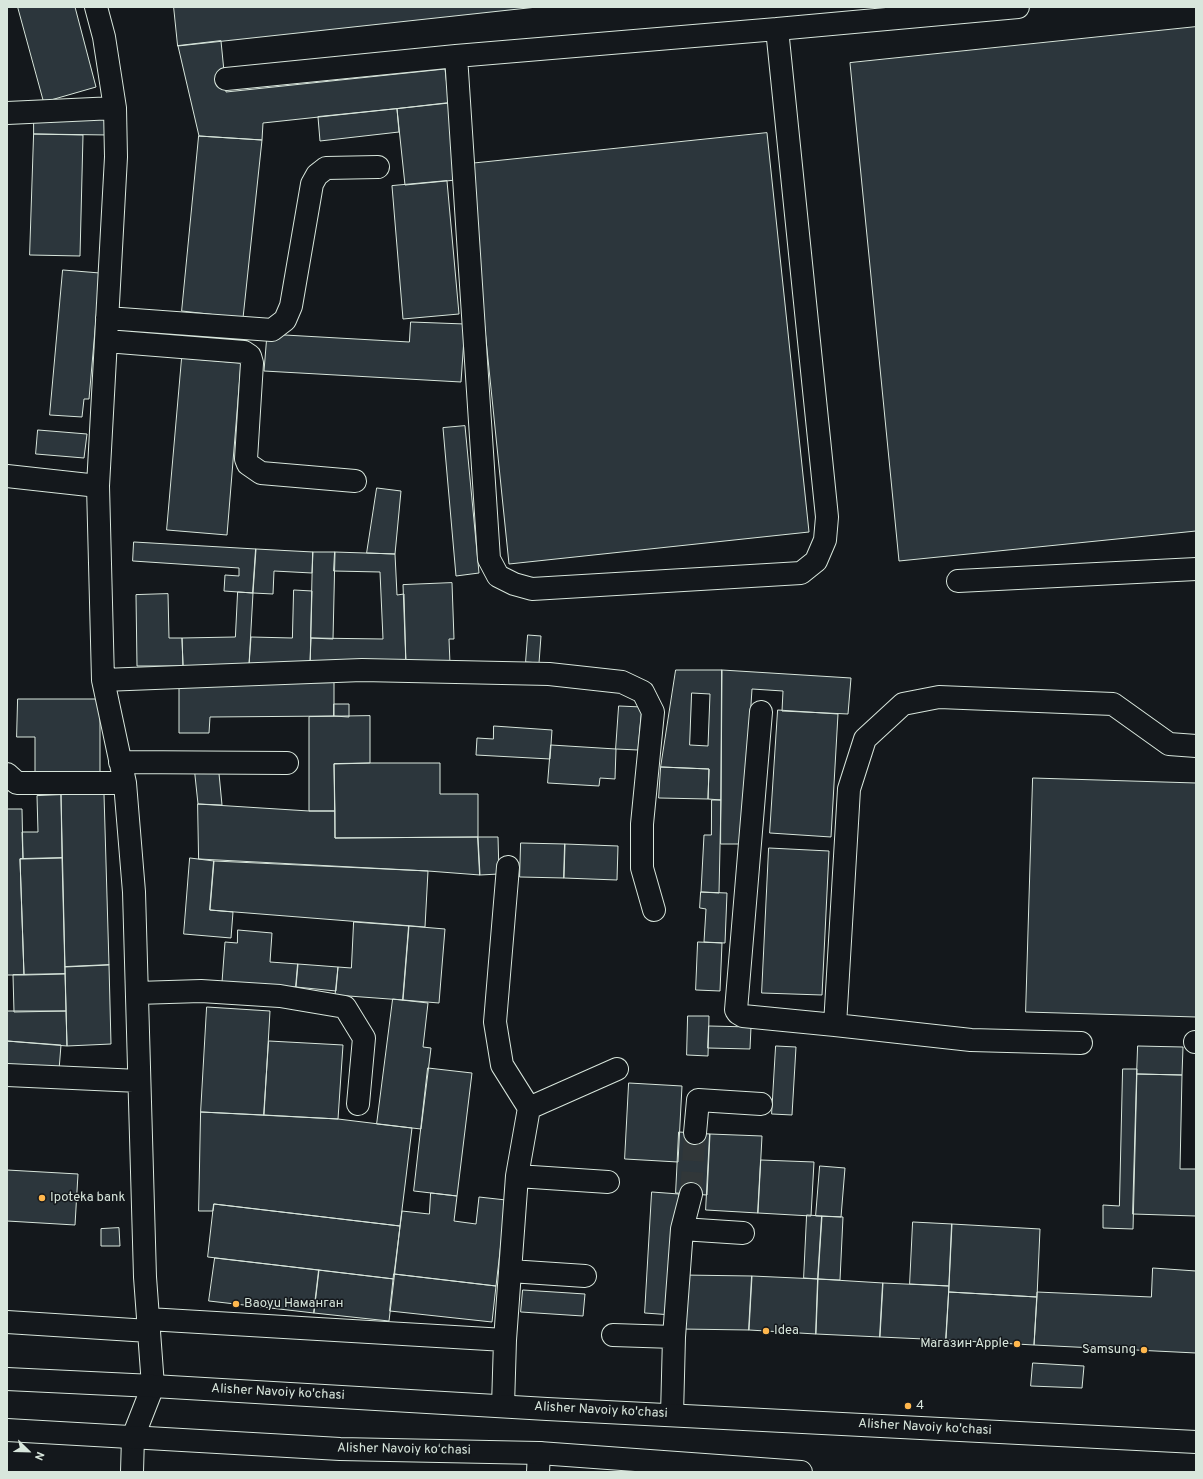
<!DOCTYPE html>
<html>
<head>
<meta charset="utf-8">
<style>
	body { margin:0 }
	#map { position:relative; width:1203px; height:1479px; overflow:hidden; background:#14181c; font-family:Overpass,sans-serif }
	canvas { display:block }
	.frame { position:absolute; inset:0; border:8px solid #d8e6dc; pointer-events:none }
	.north { position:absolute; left:8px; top:1431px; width:40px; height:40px; -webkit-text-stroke:3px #14181c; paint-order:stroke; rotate:113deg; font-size:11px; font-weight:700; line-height:16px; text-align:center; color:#d8e6dc }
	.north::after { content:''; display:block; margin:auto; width:14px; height:18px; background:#d8e6dc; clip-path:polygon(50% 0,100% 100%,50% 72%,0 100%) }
</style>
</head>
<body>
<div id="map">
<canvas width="1203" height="1479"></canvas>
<div class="frame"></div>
<div class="north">N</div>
</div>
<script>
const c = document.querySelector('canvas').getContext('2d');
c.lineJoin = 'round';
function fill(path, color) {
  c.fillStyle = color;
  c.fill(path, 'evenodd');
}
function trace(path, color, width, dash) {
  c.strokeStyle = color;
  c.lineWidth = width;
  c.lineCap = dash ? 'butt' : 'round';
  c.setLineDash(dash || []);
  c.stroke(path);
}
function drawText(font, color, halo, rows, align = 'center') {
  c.font = font + ' Overpass,sans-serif';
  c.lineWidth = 3;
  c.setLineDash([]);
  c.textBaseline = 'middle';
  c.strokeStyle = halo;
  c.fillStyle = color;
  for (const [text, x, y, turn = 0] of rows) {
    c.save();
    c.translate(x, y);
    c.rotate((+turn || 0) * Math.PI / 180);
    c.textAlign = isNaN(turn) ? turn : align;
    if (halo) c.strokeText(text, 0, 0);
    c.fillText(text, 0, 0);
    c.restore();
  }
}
const building = new Path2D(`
	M18 7H75L96 87 44 102Z
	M174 7H537L178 46Z
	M1196 27V531L899 561 850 63Z
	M221 41 226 92 445 69 449 103 263 123 262 140 199 136 178 46Z
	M449 103 456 180 405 185 397 109Z
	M397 109 399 132 320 141 318 117Z
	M34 117 110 118 109 135 34 134Z
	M767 133 809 532 509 564 468 164Z
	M34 134 83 135 80 256 30 255Z
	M199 136 262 140 243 318 182 311Z
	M447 181 459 314 403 319 392 186Z
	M63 270 100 273 89 399H84L82 417 50 415Z
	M411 322 465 324 461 382 264 371 267 334 409 342Z
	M182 358 241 363 227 535 167 530Z
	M465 426 479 573 456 576 443 428Z
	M38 430 87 434 84 458 36 454Z
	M377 488 401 491 395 554 367 553Z
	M134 542 256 549 253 593 224 591 225 575 239 576V568L133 561Z
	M256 549 313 552 312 573 274 571 273 594 253 593Z
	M313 552H335L333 639 311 638Z
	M335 552 395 554 397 595 404 594 406 666 310 664 311 638 383 639 380 572 334 571Z
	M452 583 454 639H449L450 664 406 666 403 585Z
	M294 590 312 591 310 666 249 665 251 637 292 638Z
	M238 592 253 593 249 665 183 666 182 638 235 637Z
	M168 594 169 638H182L183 666H137L136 595Z
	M528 635 541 636 539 663 526 662Z
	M676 670H722L721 800 708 799 709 769 661 767ZM692 693 710 694 708 746 690 745Z
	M722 670 851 678 848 714 782 711 783 691 752 689 742 844H721Z
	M334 683V716L210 717 209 733H179V684Z
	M18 699H100V772L35 773V737H17Z
	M334 704H349V717L334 716Z
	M619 706 642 707 638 750 616 749Z
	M778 710 838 714 831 837 770 833Z
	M370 716V763L334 764 335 811H309V717Z
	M494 726 552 730 550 759 476 755 477 738 493 739Z
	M551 745 616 749 615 779 600 778 599 786 548 783Z
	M218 763 222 805 198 804 194 766Z
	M370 763H440V794H478V837L335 838 334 764Z
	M661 767 709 769 708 799 659 798Z
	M1033 778 1196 783V1017L1026 1012Z
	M104 794 109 965 65 967 61 795Z
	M61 795 62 858 23 859 22 832H38L37 796Z
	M712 800H721L719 893 701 892 704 835H711Z
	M198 804 309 811H335V838L478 837 480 875 428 871 199 859Z
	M7 809H22L23 859H20L24 975H7Z
	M478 837H498L499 874 480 875Z
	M521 843 565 844 564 878 520 877Z
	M565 844 618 846 617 880 564 878Z
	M769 848 829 851 822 995 762 993Z
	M62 858 65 974 24 975 20 859Z
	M190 858 214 861 210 910 233 912 231 938 184 934Z
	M214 861 428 871 425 927 210 910Z
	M701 892 727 893 725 943 704 942 706 909 700 908Z
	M354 922 409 926 403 1000 335 995 338 967 351 968Z
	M409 926 445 929 439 1003 403 1000Z
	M238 930 272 933 270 962 298 964 296 987 222 982 225 942 237 943Z
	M698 942 722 943 720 991 696 990Z
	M298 964 338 967 336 991 296 987Z
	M109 965 111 1044 67 1046 65 967Z
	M65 974 66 1011 14 1012 13 975Z
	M393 999 428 1003 423 1047 431 1048 421 1129 377 1124Z
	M207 1007 270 1011 264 1115 201 1112Z
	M7 1011H66L67 1046 7 1041Z
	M688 1016H709L708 1056 687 1055Z
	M709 1026 751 1027 750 1049 708 1048Z
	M7 1041 61 1045 59 1070 7 1066Z
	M269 1041 343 1045 338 1119 264 1115Z
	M776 1046 796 1047 792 1115 772 1114Z
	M1138 1046 1183 1047 1182 1075 1137 1074Z
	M428 1068 472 1073 457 1196 414 1191Z
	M1123 1069H1137L1133 1229 1103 1228V1205L1119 1206Z
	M1137 1074 1182 1075 1180 1169H1196V1216L1133 1214Z
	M629 1083 682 1086 678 1162 625 1159Z
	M201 1112 338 1119 412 1128 400 1226 214 1204 213 1211H199Z
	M679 1132 710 1134 707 1195 676 1193Z
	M710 1134 762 1136 758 1213 706 1210Z
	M761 1160 814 1162 811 1216 758 1213Z
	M820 1166 845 1168 841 1217 816 1216Z
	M7 1170 78 1174 75 1225 7 1221Z
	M652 1192 679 1194 672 1315 645 1313Z
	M431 1193 457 1196 454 1221 476 1224 479 1197 506 1200 496 1286 394 1274 402 1211 429 1214Z
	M214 1204 400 1226 394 1279 208 1257Z
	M807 1215 822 1216 818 1279 804 1278Z
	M822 1216 843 1217 840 1280 818 1279Z
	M913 1222 952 1224 949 1286 910 1284Z
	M952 1224 1040 1229 1037 1297 949 1292Z
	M119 1228 120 1246H101V1229Z
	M215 1258 319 1270 314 1313 209 1301Z
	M1153 1268 1196 1271V1353L1034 1345 1037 1292 1151 1297Z
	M319 1270 394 1279 389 1321 314 1313Z
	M394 1274 496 1286 492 1322 390 1311Z
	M682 1275 752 1276 749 1330 680 1329Z
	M752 1276 818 1279 816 1334 749 1330Z
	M818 1279 883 1283 880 1337 816 1334Z
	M883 1283 949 1286 946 1340 880 1337Z
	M523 1290 585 1294 583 1316 521 1312Z
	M949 1292 1037 1297 1034 1345 946 1340Z
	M1033 1363 1084 1366 1082 1388 1031 1386Z`);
const minorTunnel = new Path2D(`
	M691 1194 695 1133`);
const minor = new Path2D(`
	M96 7 104 37 115 108 116 157 98 486 103 680 125 783 134 892 145 1277 153 1386 133 1437 132 1472
	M456 56 489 559 498 576 514 584 532 589 801 573 816 561 825 540 827 517 777 29
	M226 79 456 56 777 29 1018 7
	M7 113 115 108
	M107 318 272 330 285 320 291 306 312 184 317 175 326 168 378 167
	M106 341 244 352 250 356 252 363 246 459 248 464 261 473 355 481
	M7 476 98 486
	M958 581 1196 569
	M103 680 362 670 549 674 622 682 643 692 653 712 642 824V868L654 910
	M761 712 736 1010 738 1013 743 1016 835 1025
	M120 762 287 763
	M7 774 17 783H125
	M508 867 495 1022 502 1065 529 1108 517 1176
	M137 993 201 991 280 996 345 1007 364 1038 358 1104
	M1195 1042H1196
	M1081 1043 971 1040 835 1025 849 789 865 739 903 704 939 697 1113 704 1169 744 1196 746
	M7 1075 139 1081
	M529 1108 617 1069
	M695 1133 698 1100 761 1104
	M682 1229 691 1194
	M510 1271 585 1276
	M148 1319 505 1340 503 1406
	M7 1322 149 1331
	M613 1335 674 1337 672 1415
	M674 1337 682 1229 743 1233
	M505 1340 517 1176 608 1182
	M538 1472 539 1453`);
const major = new Path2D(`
	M7 1379 153 1386 547 1409 1196 1442
	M7 1430 340 1449 539 1453 801 1472`);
const markers = [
	[42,1198,4,"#ffb74d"],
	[236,1304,4,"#ffb74d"],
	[766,1331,4,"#ffb74d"],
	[1017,1344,4,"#ffb74d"],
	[1144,1350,4,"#ffb74d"],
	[908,1406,4,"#ffb74d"]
];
const poiNames = [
	["Ipoteka bank",50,1198],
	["Baoyu Наманган",244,1304],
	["Idea",774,1331],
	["Магазин Apple",1009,1344,"right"],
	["Samsung",1136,1350,"right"],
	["4",916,1406]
];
const streetNames = [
	["Alisher Navoiy ko'chasi",278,1393,3],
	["Alisher Navoiy ko'chasi",601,1411,3],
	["Alisher Navoiy ko'chasi",925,1428,3],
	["Alisher Navoiy koʻchasi",404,1450,1]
];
fill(building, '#2c363c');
trace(building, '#d8e6dc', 1);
trace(minorTunnel, '#313739', 22, [22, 11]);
trace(minor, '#d8e6dc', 24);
trace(major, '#d8e6dc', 24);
trace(minor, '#14181c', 22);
trace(major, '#14181c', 22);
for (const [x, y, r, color] of markers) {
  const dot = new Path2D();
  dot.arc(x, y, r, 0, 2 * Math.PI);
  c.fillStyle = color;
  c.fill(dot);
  trace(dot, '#14181c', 1.5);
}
drawText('13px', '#d8e6dc', '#14181c', poiNames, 'left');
drawText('13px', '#d8e6dc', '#14181c', streetNames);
</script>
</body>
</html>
